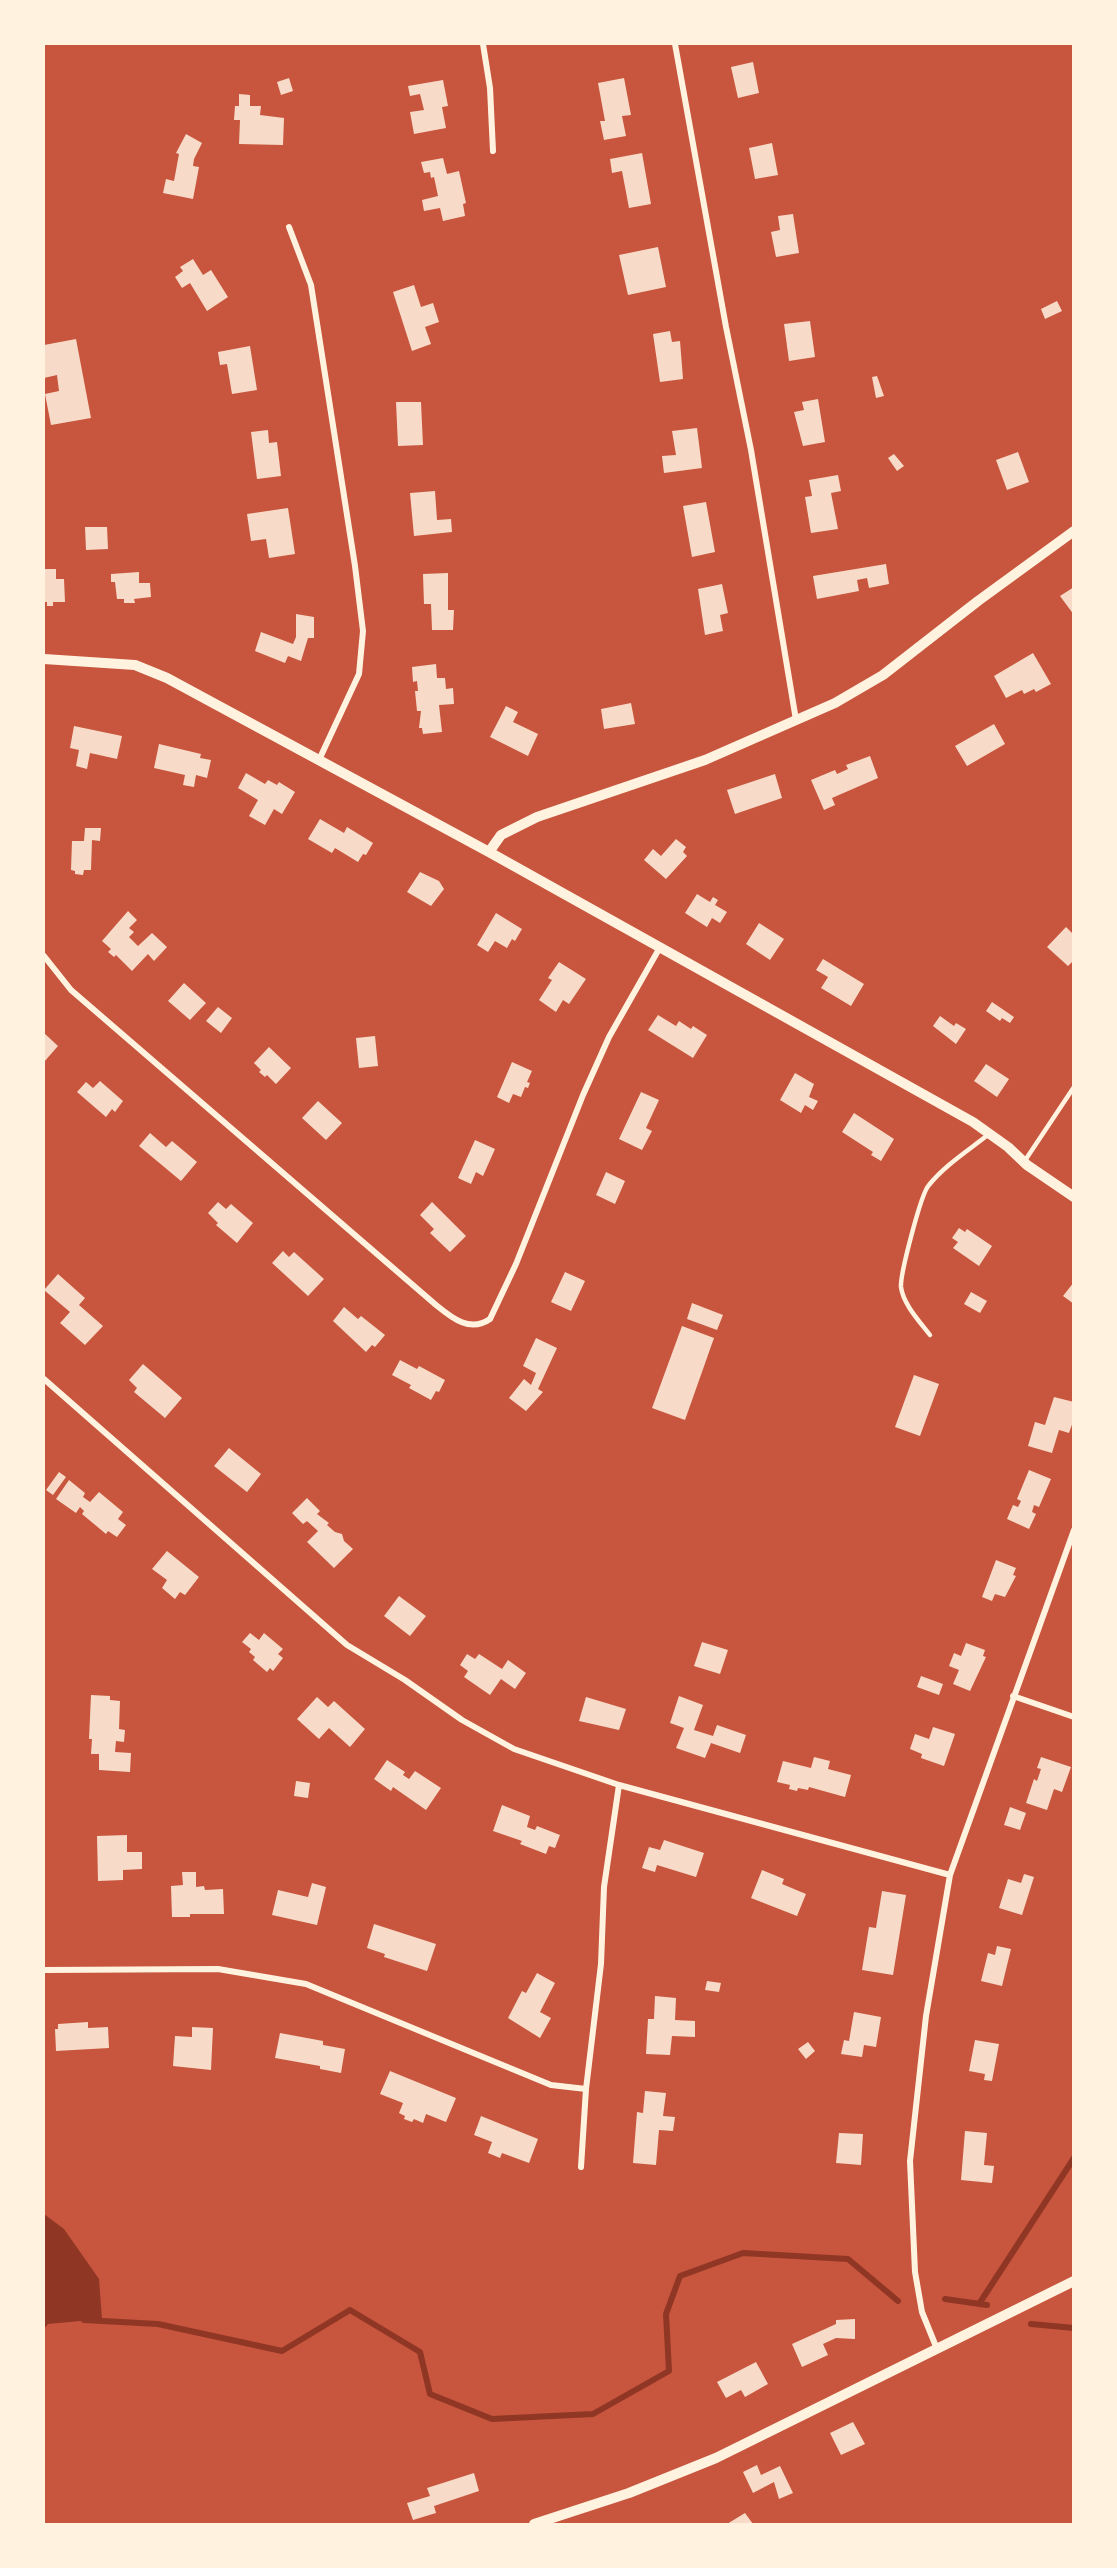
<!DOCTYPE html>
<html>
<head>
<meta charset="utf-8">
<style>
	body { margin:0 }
	#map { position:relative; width:1117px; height:2568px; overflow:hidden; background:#c8553d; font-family:Jost,sans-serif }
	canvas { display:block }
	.frame { position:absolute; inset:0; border:45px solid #fff3e0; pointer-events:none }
</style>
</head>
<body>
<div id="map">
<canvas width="1117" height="2568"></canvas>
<div class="frame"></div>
</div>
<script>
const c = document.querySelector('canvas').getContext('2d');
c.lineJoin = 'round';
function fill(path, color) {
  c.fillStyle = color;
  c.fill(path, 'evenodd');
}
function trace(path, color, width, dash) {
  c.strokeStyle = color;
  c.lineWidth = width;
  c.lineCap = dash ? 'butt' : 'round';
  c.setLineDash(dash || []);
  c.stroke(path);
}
const water = new Path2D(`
	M44 2214 64 2229 99 2279 102 2319 48 2324 44 2329Z`);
const stream = new Path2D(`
	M945 2299 987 2305
	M979 2304 1074 2158
	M84 2320 158 2324 282 2351 350 2310 420 2352 430 2394 492 2419 593 2414 669 2371 666 2314 680 2276 743 2253 848 2259 898 2301
	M1031 2324 1074 2328`);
const building = new Path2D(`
	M753 62 759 93 738 98 731 67Z
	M289 78 293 91 281 95 277 82Z
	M624 78 631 115 622 116 626 136 604 140 600 121H605L598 83Z
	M443 80 448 106 442 107 446 128 414 134 410 112 424 110 420 94 410 96 408 86Z
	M239 94 250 95V106H261L260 115 284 118 283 145 239 144 240 120H234L235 106H239Z
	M186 134 202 143 194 159 193 166 199 167 193 199 163 193 166 179 174 181 179 154 176 153Z
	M772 143 778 175 755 179 749 148Z
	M642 153 651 204 629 208 622 171 612 173 610 159Z
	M443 158 447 174 459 171 466 203 463 204 465 216 443 221 440 208 424 211 422 200 438 196 434 177 431 178 430 172 424 173 421 162Z
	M793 214 799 253 776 257 771 232 780 230 778 216Z
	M658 247 666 287 628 295 619 255Z
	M193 259 203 275 211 270 228 297 207 311 190 283 182 288 175 277 183 271 180 267Z
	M414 285 421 307 433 303 439 322 425 327 431 344 412 351 393 292Z
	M1057 301 1062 311 1045 319 1041 309Z
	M810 321 815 357 789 361 784 324Z
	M670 331 672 342 680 341 683 379 660 382 653 334Z
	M76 339 91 418 51 425 45 394 59 391 57 375 44 378V345Z
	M250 346 257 390 232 394 227 364 220 365 218 352Z
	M877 376 884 396 876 398 872 377Z
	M818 399 825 442 803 446 794 412 804 410 802 402Z
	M396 402H421L423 445 398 446Z
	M697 428 702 468 664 473 662 456 676 455 672 431Z
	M268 430 269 443 277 442 281 476 257 479 251 432Z
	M1018 452 1029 482 1007 490 996 460Z
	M894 454 904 466 897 471 888 458Z
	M838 475 841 491 831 493 838 529 811 533 805 497 812 496 809 480Z
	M435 491 437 520 451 519 452 532 414 536 410 493Z
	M706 502 715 552 692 557 683 506Z
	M288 508 295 554 269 558 266 539 251 541 247 514Z
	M85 527H107L108 549 86 550Z
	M886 564 889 584 869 588 867 578 857 580 859 591 817 599 813 576Z
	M44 569H56V579H64L65 602H53V606H47V602H44Z
	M139 572V583H150L151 597 134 599 135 603H124V599H117L115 582H111V574Z
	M448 573V610H454L453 630H432L431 604H424L423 574Z
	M722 584 728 613 720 615 723 631 705 635 698 589Z
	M1074 587V615L1060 596Z
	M296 614 314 617V638H308L301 661 288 656 285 663 255 651 261 632 293 644 296 637Z
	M1033 653 1051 684 1036 692 1034 689 1024 694 1022 690 1006 698 994 676Z
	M436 664 437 678H445L446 689 453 688 454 704 439 705 442 732 423 734 422 728H419L421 711H417L415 691H418L417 681 413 682 412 667Z
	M631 703 635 724 604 729 601 709Z
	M506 706 518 712 513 722 538 734 528 756 490 737Z
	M994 724 1005 744 967 766 955 746Z
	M74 726 122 736 117 759 90 753 87 769 76 766 79 750 70 748Z
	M159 744 201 754 200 758 211 760 207 778 196 775 194 787 183 785 185 775 154 768Z
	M870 756 878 778 832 798 835 805 824 810 811 780 835 770 837 774 848 769 846 765Z
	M246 773 265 784 268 780 277 785 279 782 295 792 282 814 274 809 265 825 249 816 258 800 238 788Z
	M775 774 782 798 735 814 727 790Z
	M320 819 344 833 347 827 373 843 366 855 363 854 358 862 335 848 332 853 308 839Z
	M85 828H101L100 841 92 840 91 870H84L83 875 75 874V871L71 870 72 841H84Z
	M676 839 686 847 683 852 687 856 666 879 644 860 653 849 661 856Z
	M420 872 439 881 444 889 431 906 407 892Z
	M697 894 710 902 713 897 718 900 715 905 727 912 720 923 712 918 707 927 685 913Z
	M128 911 137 920 129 928 134 932 129 937 138 946 152 933 167 947 154 961 148 954 132 971 116 955 114 957 108 952 111 949 102 941Z
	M496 913 522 929 515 941 512 939 507 948 495 941 488 952 477 945Z
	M759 923 784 939 770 960 746 944Z
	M1066 927 1074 935V960L1068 966 1047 947Z
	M823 959 864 984 851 1006 821 988 828 977 816 970Z
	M559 962 586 979 569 1004 563 1000 556 1012 539 1000 552 980 548 978Z
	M184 983 206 1003 190 1020 168 1001Z
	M992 1002 1014 1017 1010 1023 1002 1018 1000 1021 986 1011Z
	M218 1007 232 1018 221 1033 206 1021Z
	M658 1015 676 1026 679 1021 691 1029 693 1026 707 1035 693 1058 648 1030Z
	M940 1016 954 1026 956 1023 966 1029 956 1044 933 1026Z
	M44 1033 58 1046 44 1062Z
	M375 1036 378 1066 359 1068 356 1038Z
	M269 1047 291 1068 276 1084 267 1075 265 1077 259 1072 261 1070 254 1063Z
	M512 1062 532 1071 527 1082 530 1083 528 1088 525 1087 521 1097 513 1094 509 1103 497 1097Z
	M986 1064 1009 1079 997 1097 974 1081Z
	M795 1073 814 1084 809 1097 818 1101 813 1110 805 1105 801 1113 780 1100Z
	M100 1081 123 1101 115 1112 112 1109 106 1117 77 1092 86 1082 93 1088Z
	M641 1092 659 1100 646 1128 652 1131 642 1150 619 1139Z
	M318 1101 342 1123 326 1140 302 1118Z
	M854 1113 894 1139 881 1161 871 1155 873 1152 842 1132Z
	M150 1133 166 1147 172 1141 197 1162 181 1181 139 1146Z
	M475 1140 495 1149 483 1176 476 1172 471 1184 458 1178Z
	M606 1172 625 1181 615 1204 596 1195Z
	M218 1202 226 1209 231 1204 253 1223 237 1243 216 1225 218 1223 208 1213Z
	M432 1202 466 1236 450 1252 430 1233 434 1229 420 1215Z
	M959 1228 965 1232 967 1229 992 1246 979 1266 953 1248 958 1242 952 1238Z
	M283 1251 289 1257 294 1252 324 1279 308 1296 272 1263Z
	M565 1272 585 1281 571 1311 551 1302Z
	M58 1274 85 1298 79 1305 103 1326 85 1345 60 1323 70 1312 44 1290Z
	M1074 1282V1304L1063 1296Z
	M971 1292 987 1301 980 1313 964 1304Z
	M692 1303 723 1315 717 1330 687 1319Z
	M344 1307 358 1319 361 1316 385 1335 375 1347 372 1345 366 1352 333 1321Z
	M682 1326 714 1338 685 1420 652 1408Z
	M536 1338 557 1348 538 1389 543 1392 526 1411 509 1398 524 1379 531 1385 536 1373 523 1366Z
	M400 1360 417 1369 419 1366 445 1380 439 1392 436 1391 431 1400 409 1388 411 1385 392 1375Z
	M143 1364 182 1398 165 1418 134 1392 137 1388 129 1380Z
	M914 1375 939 1384 920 1436 895 1427Z
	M1054 1397 1074 1402V1419L1069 1433 1059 1430 1052 1453 1028 1446 1035 1422 1045 1425Z
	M229 1448 261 1474 247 1492 214 1466Z
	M1029 1470 1051 1479 1039 1507 1034 1505 1032 1512 1036 1514 1029 1529 1007 1519 1013 1505 1018 1507 1021 1501 1017 1499Z
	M59 1472 66 1477 53 1495 46 1490Z
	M69 1480 85 1493 83 1497 90 1502 99 1492 123 1512 118 1519 126 1525 117 1537 108 1531 106 1534 82 1514 84 1511 80 1507 76 1513 56 1499Z
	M307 1498 320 1511 317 1514 329 1523 327 1525 335 1532 342 1534 344 1541 353 1549 334 1568 307 1542 318 1531 307 1521 303 1524 292 1513Z
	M167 1551 199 1577 185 1595 180 1592 175 1599 162 1588 167 1580 152 1569Z
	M996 1560 1016 1568 1013 1575 1016 1576 1005 1597 995 1594 992 1601 982 1597Z
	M399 1596 426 1616 410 1636 384 1616Z
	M250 1633 259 1640 264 1633 283 1649 278 1654 283 1658 273 1671 270 1668 267 1672 253 1660 255 1657 249 1652 251 1649 242 1642Z
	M702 1642 728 1650 720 1674 694 1666Z
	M966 1643 985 1650 983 1656 986 1657 970 1691 953 1684 959 1670 949 1666 954 1653 961 1656Z
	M467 1654 475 1659 479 1654 502 1669 508 1660 526 1673 515 1689 501 1679 490 1695 464 1677 468 1671 460 1665Z
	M921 1676 943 1684 939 1695 917 1687Z
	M91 1695 110 1696V1700L120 1701 119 1729 125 1730 124 1742 116 1741 115 1752 131 1753 130 1772 99 1770V1754H91L92 1739H89Z
	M679 1696 703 1705 694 1730 713 1736 717 1725 746 1735 740 1753 711 1743 705 1758 676 1748 684 1728 670 1723Z
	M317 1697 328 1707 334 1701 365 1729 350 1747 329 1728 319 1739 297 1719Z
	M586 1697 626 1709 619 1730 579 1721Z
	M933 1727 955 1734 944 1766 921 1758 922 1754 910 1749 915 1734 929 1739Z
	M814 1757 830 1761 828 1769 851 1775 845 1797 809 1787 808 1790 798 1788 797 1791 789 1789 790 1785 777 1782 783 1761 811 1768Z
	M1041 1757 1071 1767 1062 1792 1054 1789 1047 1810 1026 1803 1034 1779 1037 1781 1041 1769 1037 1768Z
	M387 1760 405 1772 403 1775 409 1779 415 1771 441 1788 426 1810 393 1787 391 1791 374 1779Z
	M296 1781 310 1783 308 1798 294 1796Z
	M502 1805 530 1816 527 1827 535 1830 537 1826 560 1835 555 1848 549 1846 546 1854 520 1844 522 1841 493 1831Z
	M1010 1807 1026 1813 1020 1830 1004 1825Z
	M127 1835V1852H142V1869L123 1870V1880L98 1881 97 1836Z
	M664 1840 704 1853 696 1877 657 1865 655 1872 642 1868 649 1847 660 1850Z
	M762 1870 784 1879 782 1884 806 1894 797 1916 751 1898Z
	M182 1872H196V1887L204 1886 205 1890 223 1889 224 1914H190V1917H172L171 1886 183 1885Z
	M1024 1874 1034 1877 1022 1915 999 1908 1008 1879 1021 1883Z
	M312 1883 326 1887 317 1925 272 1915 278 1890 308 1897Z
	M882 1891 906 1895 893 1975 862 1970 869 1927 876 1928Z
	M374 1924 436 1944 427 1971 384 1957 385 1954 367 1948Z
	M997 1946 1011 1949 1002 1986 981 1981 988 1953 995 1955Z
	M537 1973 555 1983 540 2012 551 2018 540 2038 508 2018 522 1991 526 1993Z
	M707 1981 721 1983 719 1992 705 1990Z
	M655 1996 676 1998 675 2020 695 2021V2037L672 2036 670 2055 646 2054 648 2019H654Z
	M854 2012 881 2017 876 2047 864 2045 862 2057 841 2054 844 2040 849 2041Z
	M88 2022V2028L108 2027 109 2048 56 2051 55 2029H58V2024Z
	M192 2027 213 2028 211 2070 173 2066 175 2036 192 2037Z
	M280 2033 323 2041V2045L345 2049 341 2073 320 2069V2066L275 2058Z
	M975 2040 999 2044 992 2081 984 2080 985 2074 969 2071Z
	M808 2042 815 2051 806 2059 798 2049Z
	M390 2071 456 2098 446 2122 426 2114 423 2123 414 2119 412 2122 404 2119 405 2116 399 2113 403 2103 380 2094Z
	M645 2091 666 2093 663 2116 675 2117 673 2131 659 2130 656 2165 633 2163 637 2112 643 2113Z
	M481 2116 538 2139 529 2163 502 2153 500 2158 488 2153 492 2142 474 2135Z
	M965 2131 987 2133 984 2165 994 2166 992 2183 961 2180Z
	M839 2133 863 2134 861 2165 836 2163Z
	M855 2319V2339L836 2338 823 2344 828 2355 802 2367 792 2344 836 2324V2320Z
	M756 2362 768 2384 745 2397 741 2390 726 2398 717 2382Z
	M853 2422 865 2444 841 2455 830 2433Z
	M757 2465 761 2475 780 2466 793 2493 779 2499 774 2482 753 2493 743 2472Z
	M474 2473 479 2491 434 2506 436 2513 413 2520 407 2503 430 2496 427 2488Z
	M745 2513 753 2524H727Z`);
const service = new Path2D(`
	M1024 1162 1074 1087
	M930 1335C920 1322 903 1304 901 1287 900 1275 921 1193 929 1185 945 1165 969 1150 989 1134`);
const minor = new Path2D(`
	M483 44 490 88 493 151
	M675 44 726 327 751 450 796 720
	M289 227 311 285 355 566 363 631 359 674 319 760
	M44 956 71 990 436 1305C452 1318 470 1333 490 1319L516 1264 583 1095 609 1037 659 949
	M44 1379 347 1645 405 1680 462 1720 514 1749 619 1785 950 1875
	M1013 1696 1074 1717
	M44 1970 218 1969 306 1984 551 2085 586 2089 601 1964 604 1887 619 1785
	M581 2167 586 2089
	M937 2349 922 2312 915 2272 910 2161 926 2016 950 1875 1074 1530`);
const tertiary = new Path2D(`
	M44 659 135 665 167 678 489 852 973 1122 1008 1147 1027 1165 1074 1197
	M489 852 501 835 537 817 705 760 835 703 883 675 978 601 1074 531
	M534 2524 629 2493 716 2458 1074 2281`);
fill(water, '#8f3625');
trace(stream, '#8f3625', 6);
fill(building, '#f7dbc8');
trace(service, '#fff3e0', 4.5);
trace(minor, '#fff3e0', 6);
trace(tertiary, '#fff3e0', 10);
</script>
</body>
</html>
